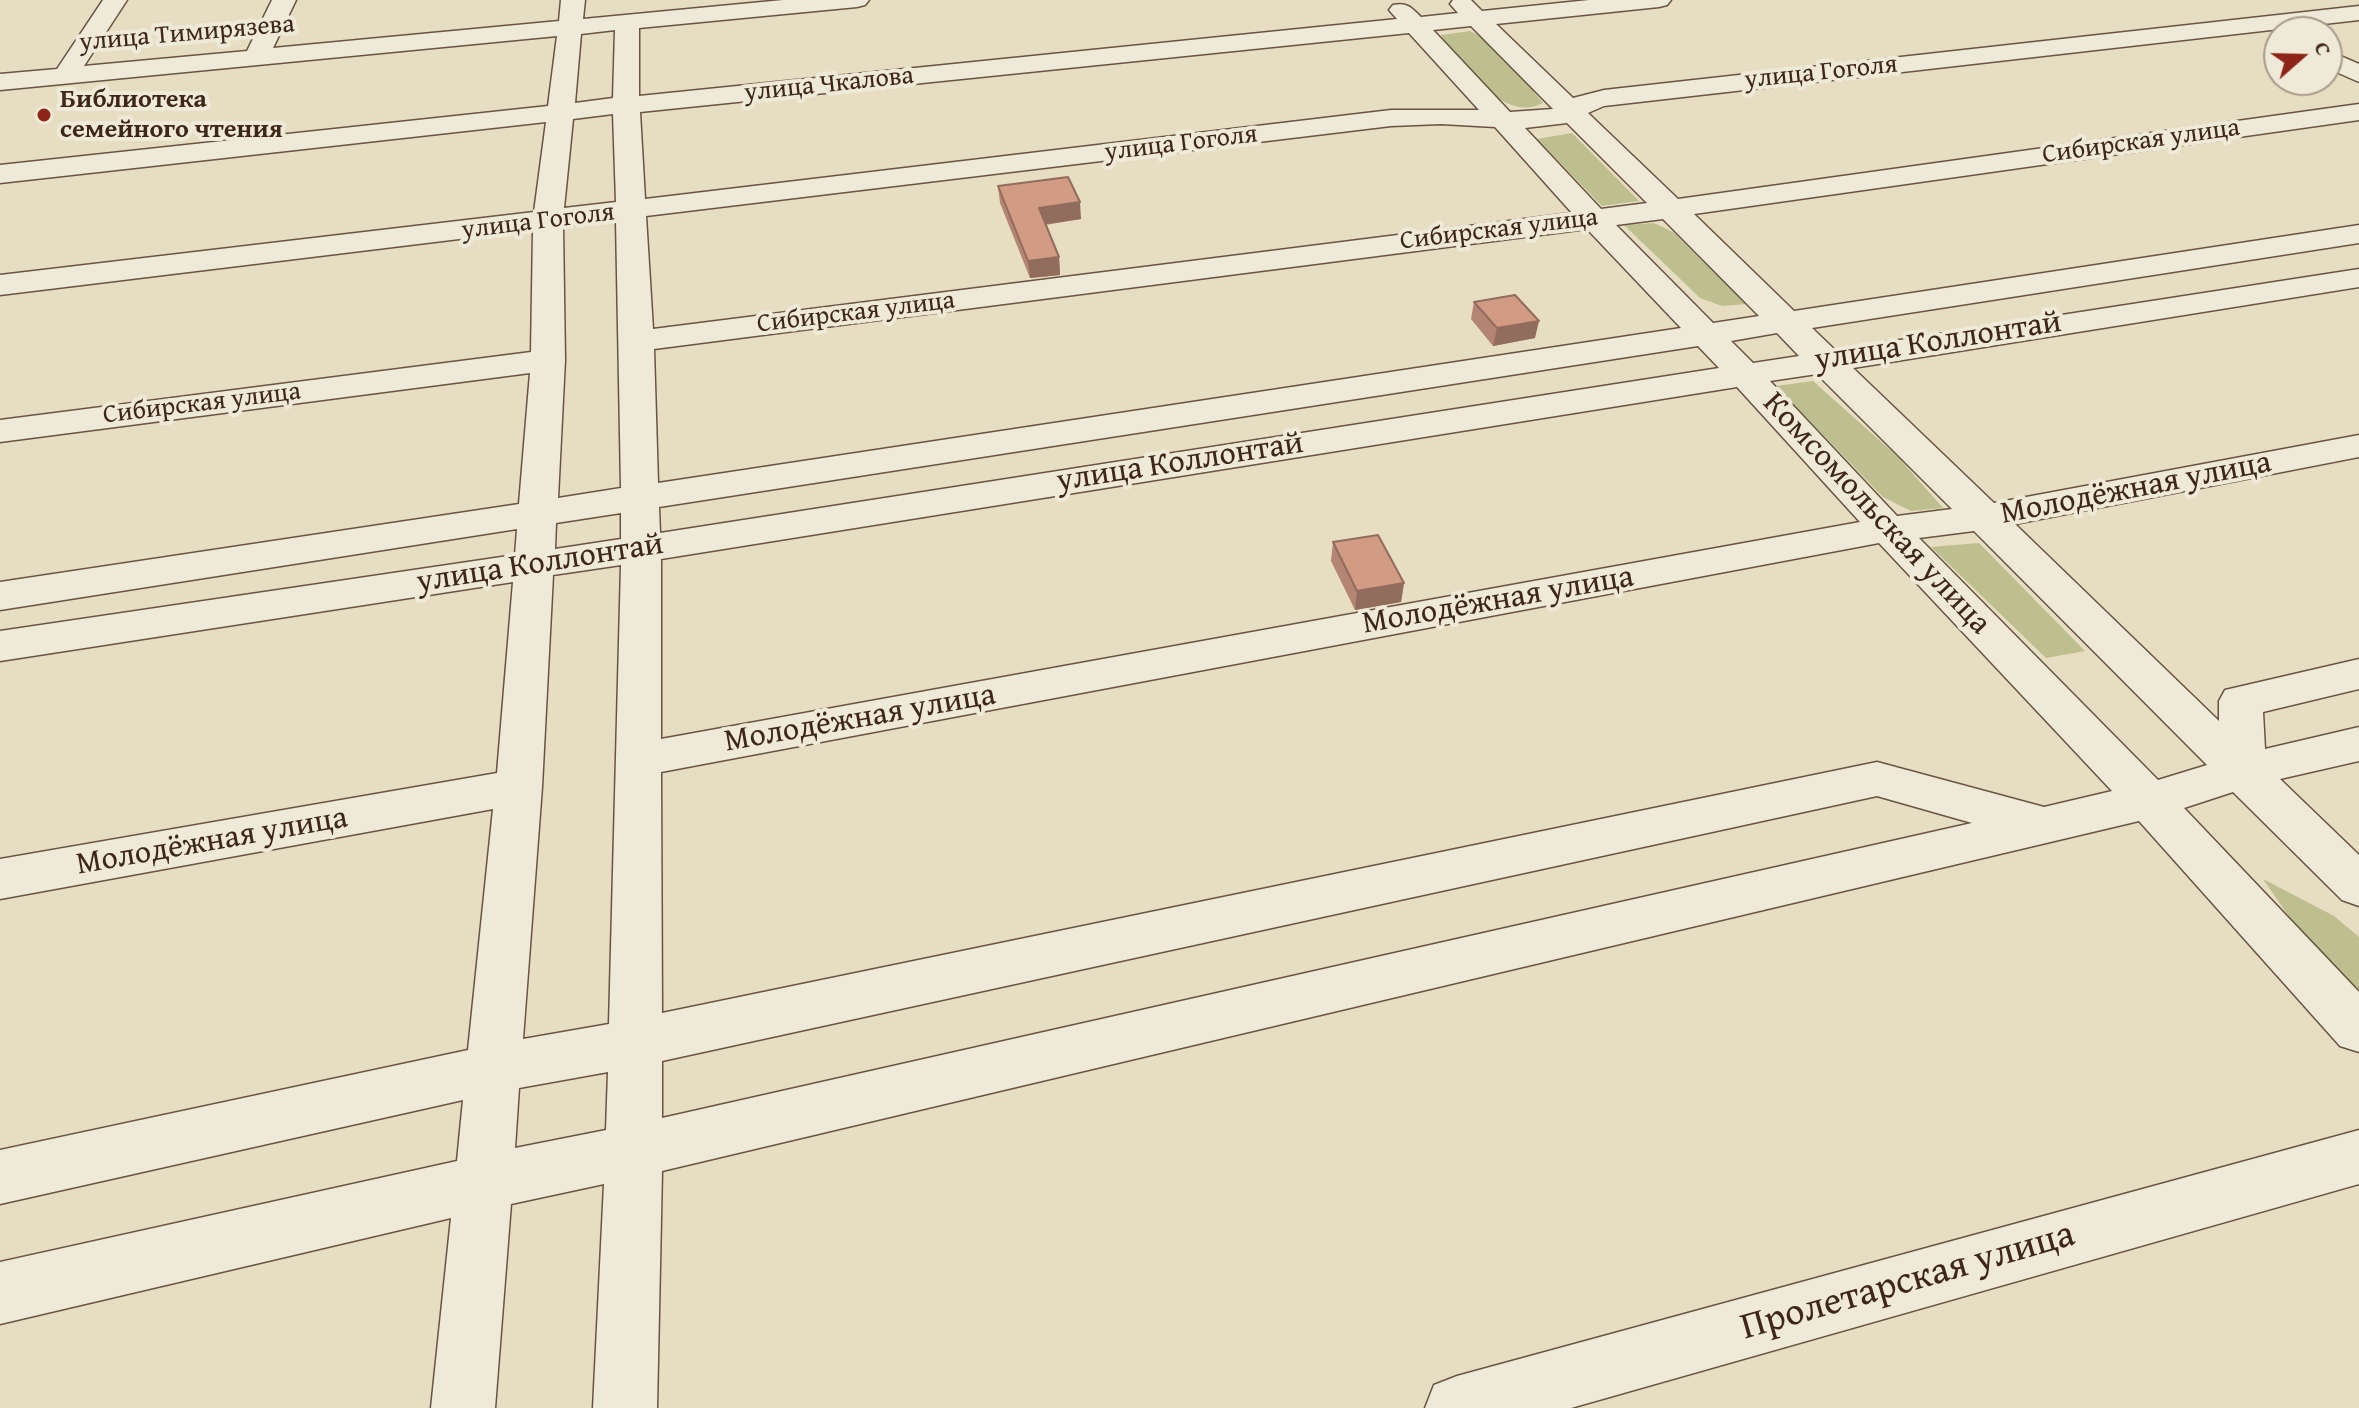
<!DOCTYPE html>
<html>
<head>
<meta charset="utf-8">
<style>
	body { margin:0 }
	#map { position:relative; width:2359px; height:1408px; overflow:hidden; background:#e7ddc2; font-family:"Gentium Book Plus",serif }
	canvas { display:block }
	.north { position:absolute; left:2263px; top:16px; width:80px; height:80px; box-sizing:border-box; background:#efe9d7; border:2px solid #a99b8a; border-radius:50%; rotate:70deg; font-size:22px; font-weight:700; line-height:32px; text-align:center; color:#3f2717 }
	.north::after { content:''; display:block; margin:auto; width:28px; height:36px; background:#8f2418; clip-path:polygon(50% 0,100% 100%,50% 72%,0 100%) }
</style>
</head>
<body>
<div id="map">
<canvas width="2359" height="1408"></canvas>
<div class="north">С</div>
</div>
<script>
const c = document.querySelector('canvas').getContext('2d');
c.lineJoin = 'round';
function fill(path, color) {
  c.fillStyle = color;
  c.fill(path, 'evenodd');
}
function trace(path, color, width, dash) {
  c.strokeStyle = color;
  c.lineWidth = width;
  c.lineCap = dash ? 'butt' : 'round';
  c.setLineDash(dash || []);
  c.stroke(path);
}
function drawText(font, color, halo, rows, align = 'center') {
  c.font = font + ' "Gentium Book Plus",serif';
  c.lineWidth = 8;
  c.setLineDash([]);
  c.textBaseline = 'middle';
  c.strokeStyle = halo;
  c.fillStyle = color;
  for (const [text, x, y, turn = 0] of rows) {
    c.save();
    c.translate(x, y);
    c.rotate((+turn || 0) * Math.PI / 180);
    c.textAlign = isNaN(turn) ? turn : align;
    if (halo) c.strokeText(text, 0, 0);
    c.fillText(text, 0, 0);
    c.restore();
  }
}
const green = new Path2D(`
	M1470 31C1500 43 1523 79 1543 103 1505 124 1459 65 1441 35Z
	M1572 133 1639 201 1602 206 1537 139Z
	M1654 223 1673 232 1746 304 1722 306 1700 298 1624 225Z
	M1813 381 1898 457 1943 508 1911 511 1883 497 1776 386Z
	M1979 543 2085 651 2046 658 1931 547Z
	M2263 879 2334 916 2359 937V1007L2333 980Z`);
const minor = new Path2D(`
	M103 0H127L84 66 247 51 272 0H296L273 48 559 21 561 0H585L583 19 783 0H869L865 5 857 7 639 28V96L1397 19 1389 10 1393 5C1407 2 1411 7 1421 17L1458 13 1450 4 1453 0H1471L1482 11 1589 0H1671L1667 5 1659 7 1496 24 1573 98 1604 90 2359 6V20L1604 106 1588 113 1678 199 2359 104V120L1694 214 1794 311 2359 225V243L1812 328 1835 350 2359 269V287L1853 368 1994 503 2359 435V457L2015 524 2219 721V701L2225 690 2359 659V689L2263 712 2265 749 2359 727V761L2280 779 2359 855V906L2342 900 2233 792 2184 808 2359 992V1052L2340 1046 2139 821 662 1171 657 1408H593L604 1184 511 1204 495 1408H431L451 1218 0 1324V1262L457 1161 463 1100 0 1204V1150L468 1050 493 809 0 899V859L497 773 513 582 0 661V631L515 555 517 529 0 610V582L519 504 530 373 0 442V420L531 352 533 230 0 295V275L534 212 546 122 0 183V165L548 106 557 36 0 90V74L57 69ZM1471 26 1553 109 1510 112 1433 30ZM615 30 613 98 575 103 581 34ZM1409 33 1479 110H1391L645 199 640 112ZM613 114 616 202 564 208 573 119ZM1567 123 1647 203 1601 209 1525 128ZM1441 124 1495 127 1572 213 653 329 646 216 1391 126ZM1663 219 1759 316 1713 323 1616 225ZM616 220 621 488 558 498 565 360 563 226ZM1587 229 1681 328 658 483 654 349ZM1777 333 1799 356 1753 363 1731 341ZM1698 346 1719 368 660 533 659 507ZM1817 374 1952 509 1897 516 1770 381ZM1737 387 1860 522 661 739V559ZM621 513V539L555 549 556 523ZM1974 531 2207 765 2158 780 1919 538ZM1879 543 2112 791 2044 807 1877 762 662 1013 661 772ZM621 565 609 1024 523 1039 542 787 553 575ZM1877 796 1972 823 662 1118V1061ZM608 1072 606 1130 515 1148 519 1088Z
	M2327 50 2359 64V82L2327 68Z
	M2359 1130V1184L1571 1408H1425L1434 1385 1457 1376Z`);
const wall = new Path2D(`
	M998 186 1081 219 1045 225 1059 257 1060 275 1030 278 1000 203Z
	M1474 302 1535 338 1493 346 1471 319Z
	M1333 542 1404 583 1401 602 1355 610 1331 561Z`);
const shadedWall = new Path2D(`
	M1080 202 1081 219 1040 225 1039 208Z
	M1059 257 1060 275 1030 278 1028 261Z
	M1539 321 1535 338 1493 346 1497 328Z
	M1404 583 1401 602 1355 610 1357 591Z`);
const building = new Path2D(`
	M1068 177 1080 202 1039 208 1059 257 1028 261 998 186Z
	M1515 295 1539 321 1497 328 1474 302Z
	M1378 535 1404 583 1357 591 1333 542Z`);
const markers = [
	[44,115,8,"#8f2418"]
];
const farStreetnames = [
	["улица Тимирязева",187,34,-5],
	["улица Гоголя",1821,73,-6],
	["улица Чкалова",829,85,-6],
	["Сибирская улица",2141,142,-8],
	["улица Гоголя",1181,144,-7],
	["улица Гоголя",538,222,-7],
	["Сибирская улица",1499,230,-7],
	["Сибирская улица",856,313,-7],
	["Сибирская улица",202,404,-7]
];
const farPoinames = [
	["Библиотека",60,100],
	["семейного чтения",60,130]
];
const streetNames = [
	["улица Коллонтай",1938,342,-9],
	["улица Коллонтай",1180,463,-9],
	["Молодёжная улица",2136,489,-11],
	["Комсомольская улица",1876,514,47],
	["улица Коллонтай",540,564,-9],
	["Молодёжная улица",1498,601,-10],
	["Молодёжная улица",860,719,-10],
	["Молодёжная улица",212,842,-10]
];
const nearStreetnames = [
	["Пролетарская улица",1908,1282,-16]
];
fill(green, '#bdbf8e');
trace(minor, '#695442', 3);
fill(minor, '#efe9d7');
fill(wall, '#b48572');
fill(shadedWall, '#926c5c');
fill(building, '#d19b84');
trace(building, '#926c5c', 2);
for (const [x, y, r, color] of markers) {
  const dot = new Path2D();
  dot.arc(x, y, r, 0, 2 * Math.PI);
  c.fillStyle = color;
  c.fill(dot);
  trace(dot, '#efe9d7', 3);
}
drawText('26px', '#3f2717', '#efe9d7', farStreetnames);
drawText('bold 26px', '#3f2717', '#efe9d7', farPoinames, 'left');
drawText('32px', '#3f2717', '#efe9d7', streetNames);
drawText('38px', '#3f2717', '#efe9d7', nearStreetnames);
</script>
</body>
</html>
